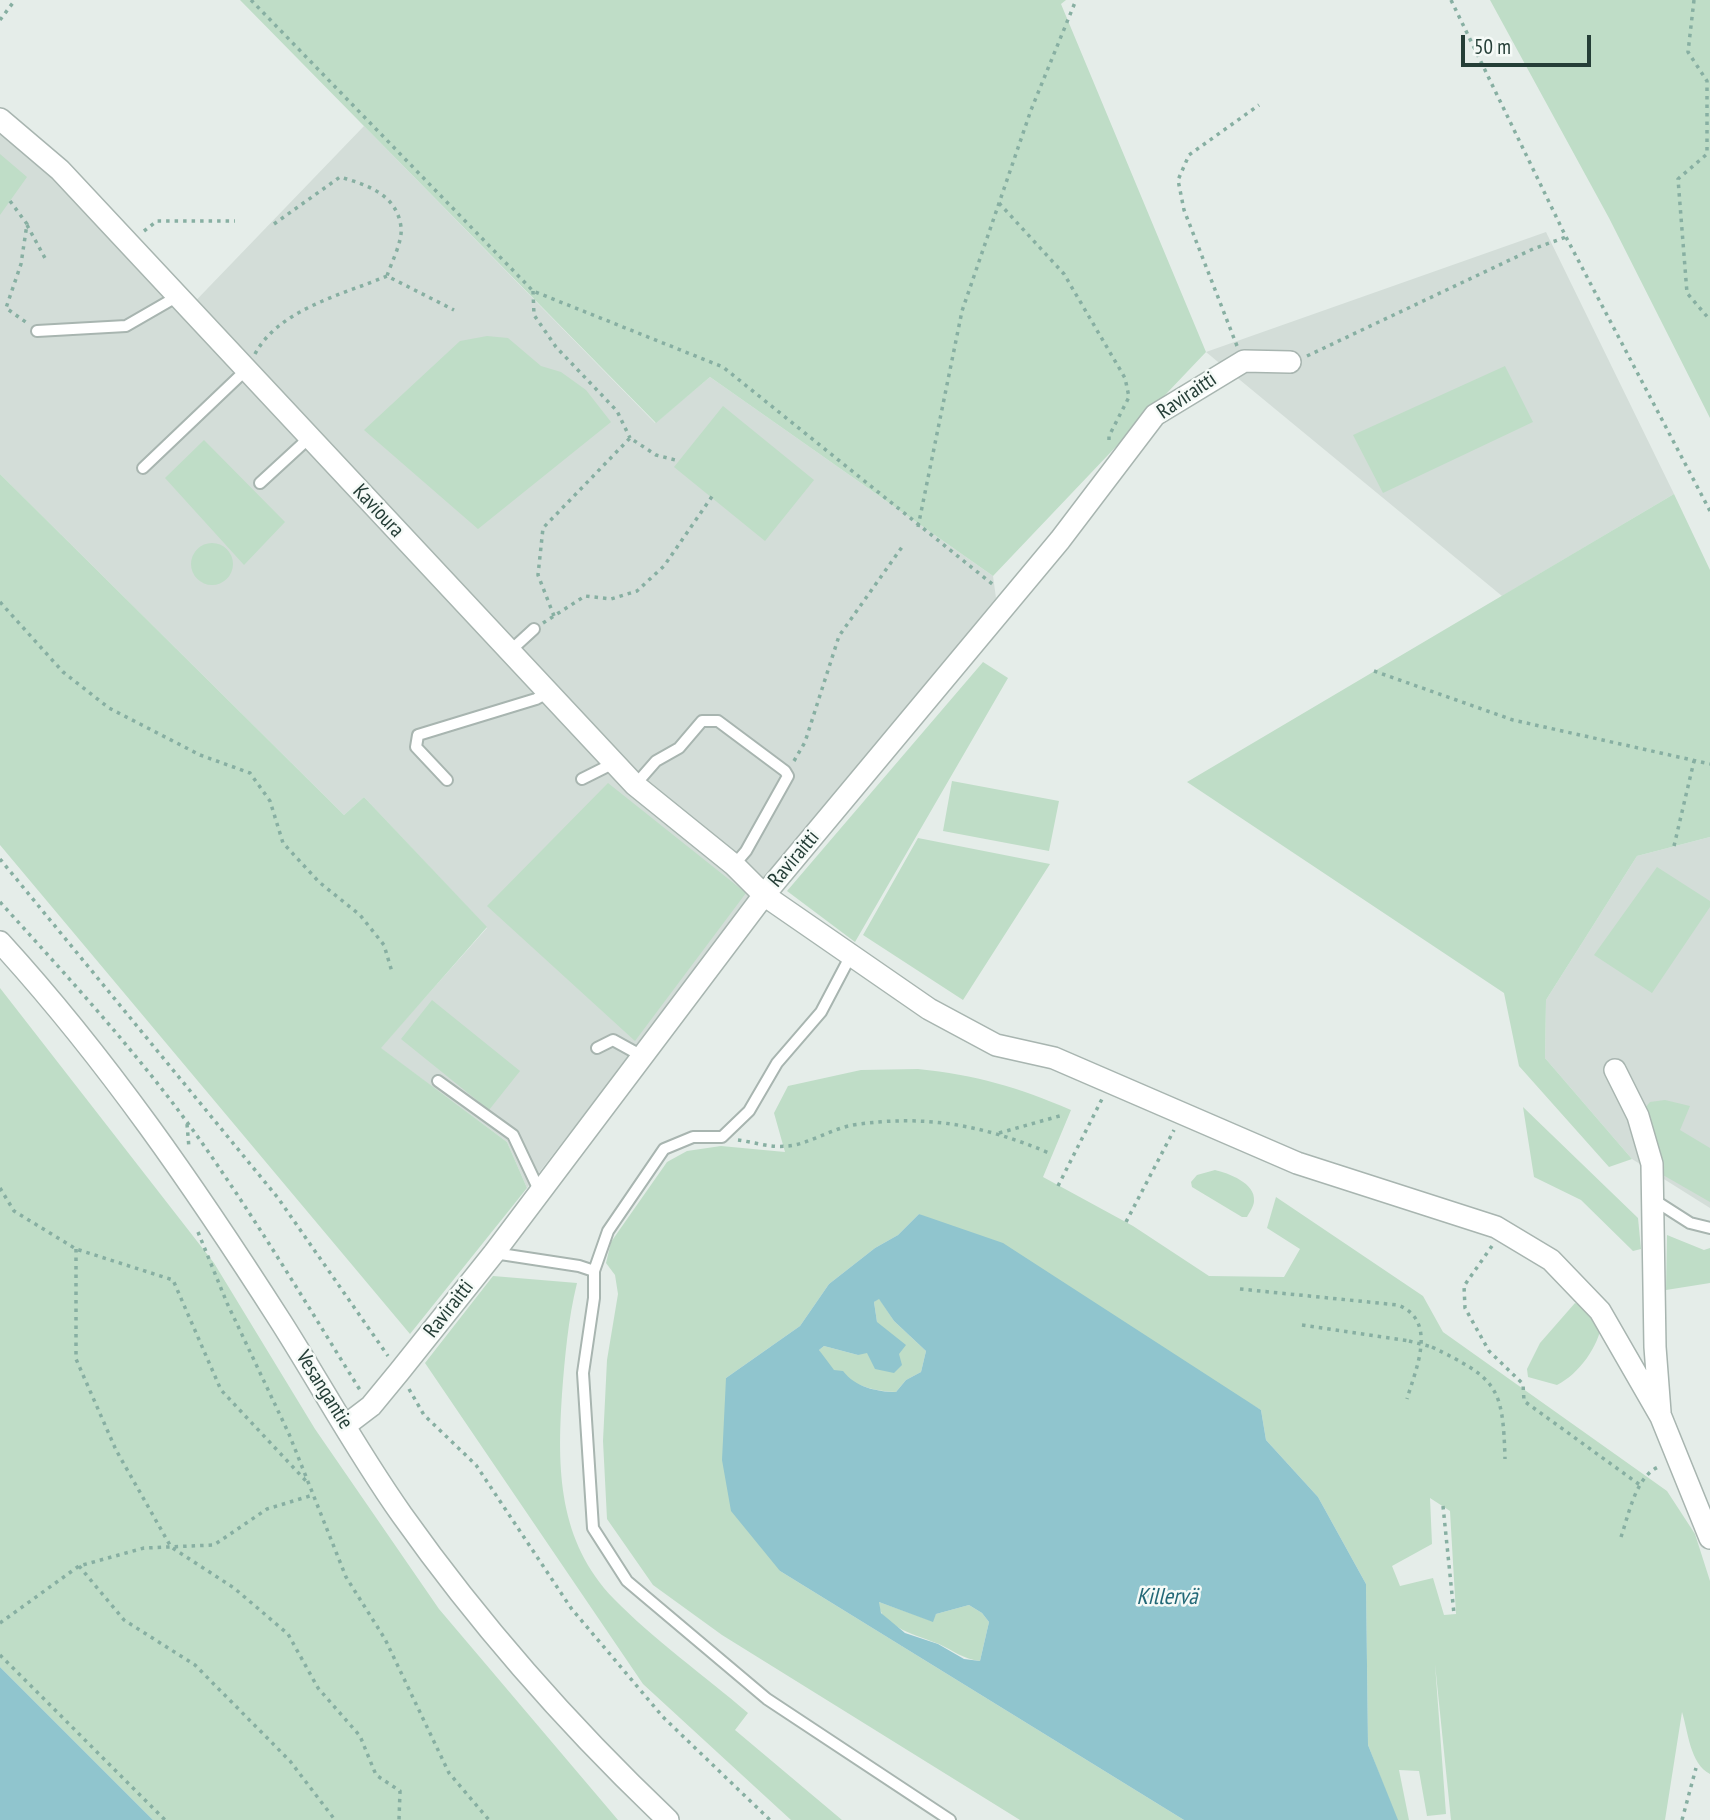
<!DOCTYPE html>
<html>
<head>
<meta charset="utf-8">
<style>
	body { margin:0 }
	#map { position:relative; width:1710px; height:1820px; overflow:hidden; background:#e5ede9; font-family:"PT Sans Narrow",sans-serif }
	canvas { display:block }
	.scale { position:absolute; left:1461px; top:35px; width:130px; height:32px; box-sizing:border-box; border:4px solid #253e37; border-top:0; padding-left:9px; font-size:21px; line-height:24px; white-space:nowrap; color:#253e37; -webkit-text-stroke:5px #f5faf7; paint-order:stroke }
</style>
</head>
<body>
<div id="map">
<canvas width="1710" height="1820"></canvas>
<div class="scale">50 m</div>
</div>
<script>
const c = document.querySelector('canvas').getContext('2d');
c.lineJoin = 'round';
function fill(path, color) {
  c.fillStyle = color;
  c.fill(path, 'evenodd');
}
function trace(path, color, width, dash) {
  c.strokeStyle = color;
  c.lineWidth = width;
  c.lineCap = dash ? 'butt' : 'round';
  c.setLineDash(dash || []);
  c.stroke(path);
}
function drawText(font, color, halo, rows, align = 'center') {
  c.font = font + ' "PT Sans Narrow",sans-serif';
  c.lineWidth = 5;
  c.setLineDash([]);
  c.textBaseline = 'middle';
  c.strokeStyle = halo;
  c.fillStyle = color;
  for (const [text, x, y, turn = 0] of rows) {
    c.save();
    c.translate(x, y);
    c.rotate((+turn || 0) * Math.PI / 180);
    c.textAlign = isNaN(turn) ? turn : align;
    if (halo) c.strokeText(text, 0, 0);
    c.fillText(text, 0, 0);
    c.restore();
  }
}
const built = new Path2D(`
	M0 126 49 170 181 316 364 126 655 423 710 377 993 576 996 598 741 912 527 1188 507 1142 380 1048 487 928 364 797 344 815 0 474Z
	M1546 232 1674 494 1502 596 1206 352Z
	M1710 837V1208L1632 1159 1545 1058 1546 1000 1637 856Z`);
const green = new Path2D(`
	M240 0H1066L1061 4 1206 352 993 576 710 377 656 423Z
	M1490 0H1710V418L1609 218Z
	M0 154 27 177 0 215Z
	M487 336 508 338 541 366 561 372 586 390 611 422 478 529 364 430 460 341Z
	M1505 366 1533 422 1383 493 1353 435Z
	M723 406 814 480 765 541 674 467Z
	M204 440 285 522 244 565 165 478Z
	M0 474 344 815 364 797 487 927 381 1048 507 1142 527 1188 410 1334 0 845Z
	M1674 494 1710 570V837L1637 856 1546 1000 1545 1058 1632 1159 1609 1167 1519 1066 1504 993 1187 782Z
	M191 564a21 21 0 1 1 42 0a21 21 0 1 1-42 0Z
	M983 662 1008 678 855 942 787 891Z
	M952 781 1059 801 1049 851 943 831Z
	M608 783 746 893 635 1041 487 906Z
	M918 838 1050 864 963 1000 863 935Z
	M1657 867 1710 901V907L1652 993 1594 955Z
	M0 988 214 1263 315 1429 439 1609 618 1820H153L0 1667Z
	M432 1000 520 1071 489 1110 401 1039Z
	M918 1069C976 1075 1018 1087 1071 1110L1043 1177 1133 1226 1209 1276 1284 1277 1300 1249 1267 1228 1276 1197 1423 1296 1443 1332 1667 1491 1695 1534 1710 1581V1774C1690 1764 1688 1731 1682 1712L1665 1820H1451L1435 1664 1446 1814 1427 1816 1419 1771 1399 1770 1409 1820H1397L1368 1745 1366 1584 1318 1497 1266 1440 1261 1410 919 1214 898 1235 875 1248 829 1284 800 1326 726 1378 780 1571 1184 1820H1020L722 1635 653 1585 607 1519 603 1441 607 1360 618 1294 615 1275 606 1263 611 1242 667 1162 687 1151 721 1146 785 1152 774 1113 788 1086 861 1070ZM1430 1498 1450 1511 1456 1614 1444 1615 1433 1578 1400 1586 1392 1566 1432 1544Z
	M1665 1100 1690 1106 1680 1130 1710 1148V1202L1663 1175 1644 1109 1650 1102Z
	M1523 1107 1638 1218 1641 1249 1633 1251 1581 1200 1534 1177Z
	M1215 1170C1228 1173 1256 1183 1254 1201 1254 1206 1249 1213 1247 1217H1242L1192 1187 1191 1182 1197 1175Z
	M1667 1235 1704 1250 1710 1248V1283L1666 1290Z
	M493 1276 577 1283C568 1320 565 1356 562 1394 557 1469 558 1541 614 1599 652 1638 706 1677 748 1713L735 1730 842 1820H791L643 1684 425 1363Z
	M879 1298 894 1321 926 1351 921 1372 906 1380 896 1392C870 1392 829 1378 819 1350L824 1346 858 1355 877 1322 874 1302Z
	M1575 1303 1588 1309 1602 1322C1599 1346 1579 1374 1557 1385L1528 1377 1527 1369 1540 1343Z
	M879 1602 932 1621 936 1614 969 1605 982 1613 989 1622 980 1661C963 1659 954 1651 939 1644 922 1637 877 1626 879 1602Z`);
const water = new Path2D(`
	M919 1214 1003 1243 1261 1410 1266 1440 1318 1497 1366 1584 1368 1745 1398 1820H1184L780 1571 731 1511 722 1460 726 1378 800 1326 829 1284 875 1248 898 1235ZM879 1299 894 1321 926 1351 921 1372 906 1380 896 1392C877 1392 855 1387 843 1371L834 1370 819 1350 824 1346 858 1355 867 1353 875 1369 894 1373 902 1365 899 1354 906 1345 877 1322 874 1302ZM879 1602 933 1622 936 1614 969 1605 982 1613 989 1622 980 1661 964 1659 938 1644 905 1633 881 1613Z
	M0 1667 153 1820H0Z`);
const path = new Path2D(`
	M251 0 533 291 723 367 996 587
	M1451 0 1566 237 1710 511
	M1694 0 1688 52 1707 81V154L1678 179 1687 293 1710 320
	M0 20 15 0
	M10 201 27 224 21 264 6 308 27 323
	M999 203 1064 274 1125 378 1129 397 1109 436V445
	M274 224 340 177C368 185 397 195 401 227 403 241 391 263 387 276
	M27 225 46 260
	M144 231 157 221H235
	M533 291 534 315 556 347 617 411 630 438
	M1237 346 1184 210 1178 180 1189 155 1259 105
	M255 354C279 309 342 295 387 276L454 310
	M1307 356 1533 249 1566 237
	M918 527 962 311 1031 110 1076 0
	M0 602 63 672 109 708 200 755 250 773 270 801 283 843 319 882 360 915 384 945 392 972
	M554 616 538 575 543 528 630 438 656 455 679 461
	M543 623 585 596 611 599 637 591 664 566 713 495
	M1374 671 1513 720 1710 764
	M794 761 805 742 839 636 902 547
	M1674 846 1694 761
	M0 859 278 1198 388 1356
	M0 902C77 987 156 1073 220 1169 269 1241 314 1316 360 1390
	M187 1124 189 1148
	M999 1133 1063 1115
	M738 1140C753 1142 771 1148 787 1146 807 1145 831 1129 853 1125 925 1114 983 1125 1049 1153
	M1058 1186 1102 1099
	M0 1188 14 1211 76 1249 173 1280 221 1390 306 1481
	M1126 1222 1174 1130
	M198 1232 227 1303 289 1434 346 1577 385 1639 449 1773 489 1820
	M1492 1246 1464 1286 1465 1308 1489 1351 1523 1384 1524 1401 1640 1485
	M76 1249V1359L116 1450 171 1547 234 1588 288 1634 318 1688 360 1736 376 1775 400 1791 399 1820
	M1240 1289 1398 1305C1438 1321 1416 1368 1407 1399
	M1302 1325 1409 1341
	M1432 1347C1497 1379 1503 1386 1505 1459
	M409 1389 424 1415 476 1465 571 1608 663 1717 770 1820
	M1443 1506 1454 1614
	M1621 1537C1629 1514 1636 1474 1661 1466
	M79 1566 124 1620 195 1665 290 1761 335 1820
	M0 1623 79 1566 144 1548 214 1545 267 1509 313 1495
	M0 1655 165 1820
	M1682 1820 1696 1768`);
const service = new Path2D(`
	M37 331 126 326 178 296
	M143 468 247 369
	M260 483 309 438
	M510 651 534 629
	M582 779 614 763
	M447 780 416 747 418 735 536 699 549 692
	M635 785 656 761 679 748 702 721H718L785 771 788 776 746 851 734 865
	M850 957 821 1012 777 1063 749 1111 722 1137H693L664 1149 608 1231 594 1271V1298L583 1373 593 1528 627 1581 767 1699 950 1820
	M597 1048 613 1040 642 1056
	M438 1081 513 1135 539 1190
	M1654 1200 1690 1223 1710 1228
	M494 1253 579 1266 594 1271`);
const minor = new Path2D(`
	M0 119 60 170 635 785 734 865 764 895 929 1009 996 1045 1054 1058 1297 1163 1496 1227 1551 1260 1600 1311 1661 1417 1710 1538
	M1615 1070 1638 1116 1652 1164 1655 1347 1660 1412
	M346 1425 371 1406 399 1372 494 1253 764 895 1060 540 1155 415 1244 361 1290 362`);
const tertiary = new Path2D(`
	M0 942C106 1058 196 1189 281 1322 321 1385 358 1453 402 1515 480 1625 570 1727 668 1820`);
const pathBridge = new Path2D(`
	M1409 1341 1432 1347`);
const streetNames = [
	["Raviraitti",1187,396,-34],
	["Kavioura",378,511,47],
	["Raviraitti",794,859,-50],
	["Raviraitti",449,1309,-52],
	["Vesangantie",324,1390,58]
];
const waterNames = [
	["Killervä",1167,1597]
];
fill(built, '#d3ddd8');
fill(green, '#bfddc7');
fill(water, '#90c5ce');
trace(service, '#a8b5b0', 14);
trace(minor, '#a8b5b0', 24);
trace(tertiary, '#a8b5b0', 24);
trace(path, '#87afa2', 3.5, [3.5, 5]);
trace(service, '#fff', 10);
trace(minor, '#fff', 21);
trace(tertiary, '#fff', 21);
trace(pathBridge, '#87afa2', 3.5, [3.5, 5]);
drawText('21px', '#253e37', '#f5faf7', streetNames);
drawText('italic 23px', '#226877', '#f5faf7', waterNames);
</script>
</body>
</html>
